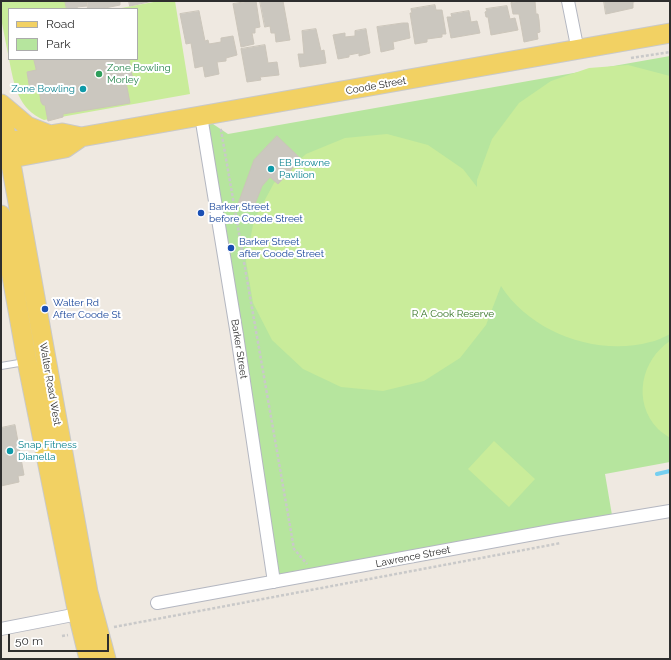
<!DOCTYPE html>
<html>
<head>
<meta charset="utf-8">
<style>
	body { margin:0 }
	#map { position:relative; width:671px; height:660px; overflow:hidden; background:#efe9e1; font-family:Raleway,sans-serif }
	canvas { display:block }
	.frame { position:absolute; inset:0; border:2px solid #2e2e2e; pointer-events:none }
	.legend { position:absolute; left:8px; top:8px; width:130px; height:52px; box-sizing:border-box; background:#fff; border:1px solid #ababab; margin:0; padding:5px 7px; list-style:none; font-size:12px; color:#2e2e2e }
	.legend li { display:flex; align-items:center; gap:8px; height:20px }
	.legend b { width:20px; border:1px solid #ababab }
	.scale { position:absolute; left:8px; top:634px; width:101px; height:18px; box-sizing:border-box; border:2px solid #2e2e2e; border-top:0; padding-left:5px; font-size:12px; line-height:14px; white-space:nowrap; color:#2e2e2e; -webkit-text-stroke:3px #fff; paint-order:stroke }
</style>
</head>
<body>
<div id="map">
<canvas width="671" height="660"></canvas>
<div class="frame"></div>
<ul class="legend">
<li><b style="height:5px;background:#f2d163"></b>Road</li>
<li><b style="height:11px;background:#b6e59e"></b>Park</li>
</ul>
<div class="scale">50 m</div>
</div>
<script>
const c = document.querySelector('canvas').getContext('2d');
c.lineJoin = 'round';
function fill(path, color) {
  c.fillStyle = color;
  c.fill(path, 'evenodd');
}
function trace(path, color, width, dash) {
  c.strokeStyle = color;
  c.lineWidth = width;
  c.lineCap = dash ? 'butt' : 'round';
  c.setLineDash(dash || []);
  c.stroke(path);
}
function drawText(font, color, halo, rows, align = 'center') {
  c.font = font + ' Raleway,sans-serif';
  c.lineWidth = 4;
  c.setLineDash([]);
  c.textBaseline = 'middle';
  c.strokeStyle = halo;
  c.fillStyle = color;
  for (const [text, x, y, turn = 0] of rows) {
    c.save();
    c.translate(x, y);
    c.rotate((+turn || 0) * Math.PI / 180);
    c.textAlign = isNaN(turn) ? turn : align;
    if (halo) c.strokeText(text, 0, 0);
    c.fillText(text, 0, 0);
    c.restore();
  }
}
const green = new Path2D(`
	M670 56V462L605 474 613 521 274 582 201 116 228 134Z`);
const pitch = new Path2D(`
	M1 1H71L72 9H9V59L1 18Z
	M159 1H175L190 94 44 120C18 109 14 85 9 59H137V9H116Z
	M628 65 670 76V334C664 337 657 341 650 342 597 357 530 332 501 286L486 325 460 358 424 381 383 391 341 387 303 369 272 340 253 303 246 261 254 220 274 183 306 154 345 138 387 134 428 145 463 169 477 187V180L492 139 519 103 551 81 589 68Z
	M670 341V438C666 435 661 432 658 429 632 402 641 360 670 341Z
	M494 441 535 479 509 507 468 469Z`);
const stream = new Path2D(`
	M657 474 670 471`);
const building = new Path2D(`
	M65 1H86L87 6 77 7 78 9H67Z
	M87 1H120V5L100 9H88Z
	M129 1H153L130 6Z
	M251 1H256L260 27 255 28V33H252L254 44 241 47 233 4Z
	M260 1H283L290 40 276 42 275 33H271L270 26 265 27Z
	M521 1H535L536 14H538L539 20 540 32 537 33 538 39 524 42 519 14H513L511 3Z
	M604 1H637L633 2V8L606 14Z
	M435 5 436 10H442L446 34H442V37L427 39V42L415 44 410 13H412L411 9Z
	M507 6 510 19 515 18 518 30 491 35 488 17H486L485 12 487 11 486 9Z
	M199 11 205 41 208 40 209 44 221 42V38L233 36 237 55 226 58V61L217 62 219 74 205 77 203 66 195 68 191 43 186 44 180 14Z
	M469 11 471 22 477 21 480 33 451 38 447 17H452L451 14Z
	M403 23H408L410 38 393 42 394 49 381 52 377 27Z
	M316 29 321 51 324 50 326 63 300 67 298 54H304L302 31Z
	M366 29 370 53 359 56V53L349 55V57L338 59 333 35 345 33V37L355 36V31Z
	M265 45 268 63 277 62 279 75 260 77 261 80 247 82 241 49Z
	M34 59H129L133 80 126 82 130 103 63 114V117L48 121 45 105H43L41 102 39 89 30 90 27 72 36 70Z
	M277 136 301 159 278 184 270 177 262 186 253 209 238 204 254 160Z
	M15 425 24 475 18 476 19 482 1 486V428Z`);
const path = new Path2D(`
	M631 58 670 52
	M222 130H221L294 549 307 564
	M114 627 561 543
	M62 636 68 635`);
const service = new Path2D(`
	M1 366 25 362`);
const minor = new Path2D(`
	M568 1 578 51
	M201 116 237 335 274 582
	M157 603 556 530 670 511
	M1 629 78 614`);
const primary = new Path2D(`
	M1 104 27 126 50 135
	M1 108 88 592 106 659
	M1 143 62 133 81 137 670 33
	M1 160 65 148 81 137
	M1 215 27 361 78 614 89 659`);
const markers = [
	[99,74,4,"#2e9e5b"],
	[83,89,4,"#0f9aa8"],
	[271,169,4,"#0f9aa8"],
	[201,213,4,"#1a4fb4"],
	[231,248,4,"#1a4fb4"],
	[45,309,4,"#1a4fb4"],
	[10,451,4,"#0f9aa8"]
];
const leisureNames = [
	["Zone Bowling",107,68],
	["Morley",107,80]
];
const streetNames = [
	["Coode Street",376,86,-10],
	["Barker Street",239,349,81],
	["Walter Road West",50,384,80],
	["Lawrence Street",413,557,-11]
];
const cultureNames = [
	["Zone Bowling",75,89,"right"],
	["EB Browne",279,163],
	["Pavilion",279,175],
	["Snap Fitness",18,445],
	["Dianella",18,457]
];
const transitNames = [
	["Barker Street",209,207],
	["before Coode Street",209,219],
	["Barker Street",239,242],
	["after Coode Street",239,254],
	["Walter Rd",53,303],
	["After Coode St",53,315]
];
const parkNames = [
	["R A Cook Reserve",453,314]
];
fill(green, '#b6e59e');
fill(pitch, '#c9ec9a');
trace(stream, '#75cff0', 4);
fill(building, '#cbc7bf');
trace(building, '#cbc5ba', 1);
trace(service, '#b4b7c1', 8);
trace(minor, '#b4b7c1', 14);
trace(primary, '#c9c9c9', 21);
trace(path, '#c9c9c9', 2.5, [3, 2]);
trace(service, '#fff', 6);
trace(minor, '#fff', 12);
trace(primary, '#f2d163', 19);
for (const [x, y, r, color] of markers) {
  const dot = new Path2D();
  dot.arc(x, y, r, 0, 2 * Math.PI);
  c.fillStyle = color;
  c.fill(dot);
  trace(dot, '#fff', 1.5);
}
drawText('10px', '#27864d', '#fff', leisureNames, 'left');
drawText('10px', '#2e2e2e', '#fff', streetNames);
drawText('10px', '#0d838f', '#fff', cultureNames, 'left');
drawText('10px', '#164399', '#fff', transitNames, 'left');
drawText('10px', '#2c6e1b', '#fff', parkNames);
</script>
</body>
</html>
